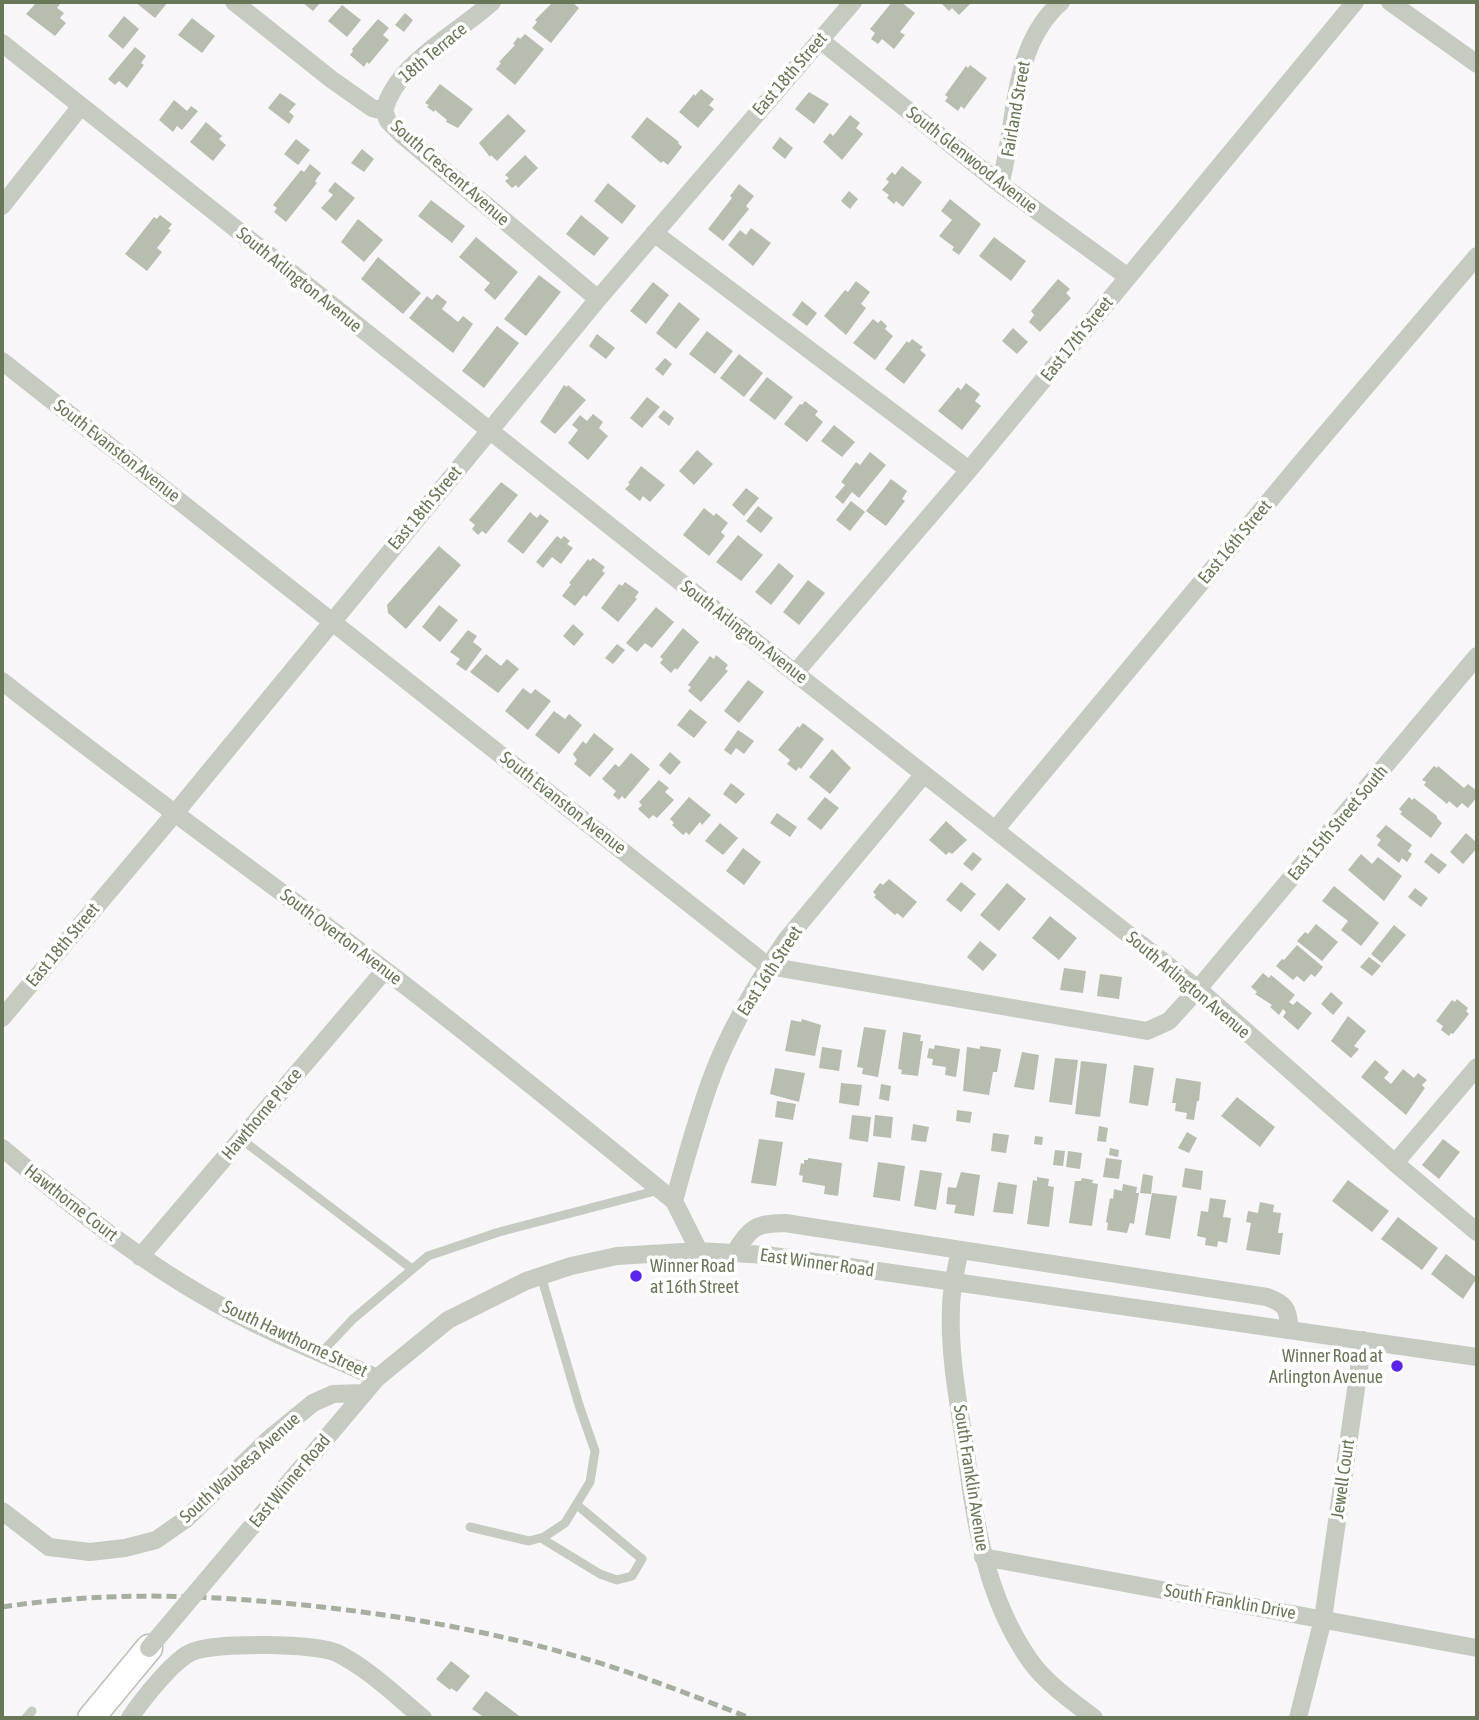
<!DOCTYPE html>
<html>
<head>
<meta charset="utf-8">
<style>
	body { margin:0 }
	#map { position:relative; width:1479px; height:1720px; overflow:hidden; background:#f9f6f9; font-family:"Asap Condensed",sans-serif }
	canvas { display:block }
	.frame { position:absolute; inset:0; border:4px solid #697759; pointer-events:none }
</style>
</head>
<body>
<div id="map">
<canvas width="1479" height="1720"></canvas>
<div class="frame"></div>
</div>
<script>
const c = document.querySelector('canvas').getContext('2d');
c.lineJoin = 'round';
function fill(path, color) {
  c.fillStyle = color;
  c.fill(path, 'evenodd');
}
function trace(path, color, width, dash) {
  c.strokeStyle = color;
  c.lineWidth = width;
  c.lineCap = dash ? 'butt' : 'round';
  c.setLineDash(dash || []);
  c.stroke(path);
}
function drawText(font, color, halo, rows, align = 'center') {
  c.font = font + ' "Asap Condensed",sans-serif';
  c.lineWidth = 7;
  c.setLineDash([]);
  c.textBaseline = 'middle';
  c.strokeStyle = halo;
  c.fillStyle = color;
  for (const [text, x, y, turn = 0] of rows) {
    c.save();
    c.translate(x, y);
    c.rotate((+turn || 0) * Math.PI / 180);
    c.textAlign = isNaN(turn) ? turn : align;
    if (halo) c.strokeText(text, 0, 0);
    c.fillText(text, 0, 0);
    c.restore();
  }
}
const building = new Path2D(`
	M37 2H57L60 4 57 8 64 13 60 18 66 23 55 36 26 14Z
	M135 2H168L155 18Z
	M302 2H321L313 11Z
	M549 2H572L579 8 551 43 532 28 537 22 535 20 551 4Z
	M892 2H901L915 13 900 32 905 35 894 49 882 39 878 44 871 39 875 33 870 29Z
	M940 2H972L959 15 952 8 949 11Z
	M342 5 361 20 347 37 328 21Z
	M405 13 413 20 404 32 395 25Z
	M124 16 139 29 123 49 108 36Z
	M192 18 215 36 202 53 178 35Z
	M378 19 389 28 383 35 389 40 369 64 367 62 364 67 350 55 353 51 352 49Z
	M525 34 544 49 515 85 496 69 501 63 499 62 515 45 513 44 518 37 520 39Z
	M135 47 146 56 141 63 144 65 127 88 119 81 115 85 108 79Z
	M970 65 987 78 964 109 961 106 958 111 945 101 948 97 945 95 966 66 968 68Z
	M440 84 473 109 458 128 446 122 447 120 435 110 434 112 427 107 429 105 425 103Z
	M701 89 714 99 709 105 714 109 698 128 679 112 694 94 695 96Z
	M809 92 829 104 814 124 795 109Z
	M280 93 296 104 289 112 294 116 289 124 268 108Z
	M174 100 187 111 191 106 198 111 182 130 177 126 173 132 159 120Z
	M508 114 526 131 497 161 491 155 490 157 479 143Z
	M850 115 860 123 856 128 863 134 842 160 823 142 830 133 833 136Z
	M647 117 679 142 678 143 682 147 668 165 663 161 661 163 631 137Z
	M206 122 222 136 219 139 226 145 213 161 190 142Z
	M780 137 793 148 785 159 772 148Z
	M296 139 310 150 298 165 284 154Z
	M362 149 374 159 364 172 351 163Z
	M525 155 538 168 518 188 516 185 512 188 505 181 509 178 505 175Z
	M310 164 321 173 315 181 317 183 286 222 274 212 277 208 273 205 301 170 304 172Z
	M902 166 922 182 903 207 896 201 894 204 887 198 889 195 882 190 889 182 886 179 892 172 895 175Z
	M335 182 355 198 336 221 321 208 333 195 328 191Z
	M608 183 636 206 622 224 594 201Z
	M739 184 754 196 746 206 749 209 723 241 708 229 732 198 730 196Z
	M849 191 858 199 850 209 841 201Z
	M950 199 981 224 959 255 952 250 954 247 939 236 952 220 941 211Z
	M431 200 465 226 452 243 418 216Z
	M160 215 172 224 168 229 171 230 157 248 162 252 147 271 125 254 154 217 157 219Z
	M581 215 609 238 594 256 566 234Z
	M358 219 383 240 364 262 341 242Z
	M751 228 771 243 753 266 728 245 740 230 746 235Z
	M476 237 518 272 495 300 484 290 490 283 459 257Z
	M994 237 1026 261 1011 281 979 256Z
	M378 257 421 293 403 314 361 279Z
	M539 275 561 292 526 336 504 319Z
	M1058 279 1070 289 1066 293 1071 298 1040 332 1029 322 1034 315 1031 311Z
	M856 281 870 292 861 304 866 308 846 335 824 316 845 290 848 292Z
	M653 282 669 295 646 324 630 311Z
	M437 294 447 302 442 309 458 322 463 316 473 324 453 353 409 318 427 296 432 300Z
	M802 301 817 313 807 326 792 315Z
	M679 302 700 319 676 349 656 333Z
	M873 319 878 323 881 320 887 326 885 329 893 336 875 360 853 343Z
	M497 326 519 343 484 388 462 371Z
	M1013 328 1028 342 1017 354 1002 341Z
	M707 331 733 351 715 374 689 354Z
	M597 334 615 348 606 359 589 346Z
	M912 339 923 347 920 350 926 355 904 384 885 369 907 341 909 343Z
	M739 354 763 373 744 397 720 378Z
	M665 358 672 364 663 376 655 369Z
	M767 377 793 397 775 420 749 400Z
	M966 383 980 394 975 401 981 406 962 430 938 411 958 387 961 390Z
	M564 385 567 387 568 385 586 400 555 434 540 422Z
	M647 397 660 407 642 428 630 418Z
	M805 401 818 411 815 415 823 422 807 442 784 424 800 404 802 405Z
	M664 410 674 418 669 426 658 417Z
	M593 414 603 422 599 428 608 436 588 460 568 443 578 430 572 425 580 415 587 421Z
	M834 425 855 442 842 457 821 441Z
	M697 450 713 464 694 485 679 471Z
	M870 452 886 465 859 498 852 492 843 504 835 497 845 485 841 482 856 462 860 465Z
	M641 466 665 485 650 502 643 496 640 501 625 489 630 484 628 483Z
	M891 479 907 491 902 499 905 501 886 526 866 511Z
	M501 482 518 495 486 534 482 531 478 535 472 529 475 525 469 520Z
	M746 488 759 498 744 516 732 505Z
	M851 501 865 512 850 531 836 520Z
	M758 506 773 518 761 533 746 521Z
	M704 508 714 516 716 513 728 523 721 532 725 536 709 556 683 535Z
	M530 512 537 518 540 514 549 521 523 554 507 541Z
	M738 535 763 555 741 581 716 562Z
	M557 536 561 539 564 536 570 541 567 544 573 548 561 564 552 557 543 568 536 562Z
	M439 546 461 565 406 629 388 613 387 605Z
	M593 558 605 567 602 571 605 573 586 597 584 595 575 606 562 596 571 584 569 583 588 559 590 561Z
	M779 563 794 576 771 605 755 592Z
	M808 580 825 593 799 625 783 612Z
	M625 582 639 592 635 597 637 599 618 622 601 608 619 584 622 586Z
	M439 605 458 620 440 642 422 627Z
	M656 607 674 622 652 648 645 643 637 652 626 643Z
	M573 624 584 634 574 646 563 636Z
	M683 628 699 642 677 670 675 668 671 673 660 663 663 659 660 657Z
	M468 630 477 636 473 642 482 649 466 671 456 664 460 659 450 652Z
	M617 644 625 650 613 664 605 658Z
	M486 654 501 666 507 659 519 669 498 693 470 672Z
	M716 655 728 665 725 669 728 671 701 702 688 691 691 687 688 685 710 656 714 659Z
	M748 680 764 692 739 723 724 711Z
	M523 688 531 694 535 689 551 701 528 730 505 711Z
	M690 709 707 722 694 738 677 725Z
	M554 711 565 719 569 714 582 725 559 754 535 735Z
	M803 723 824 739 801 769 799 767 796 771 787 764 790 760 778 750 798 726 799 728Z
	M738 730 754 741 744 754 736 748 731 755 724 750Z
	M594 733 614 749 590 777 574 764 577 760 573 754 583 741 586 744Z
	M832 749 851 768 830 794 809 777Z
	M670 752 681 762 670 775 659 765Z
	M631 753 650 769 625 799 622 796 619 800 613 795 616 791 602 779 615 764 619 767Z
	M1434 766 1437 768 1438 766 1464 788 1468 784 1477 791V797L1468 808 1462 803 1457 808 1449 801 1447 804 1424 785 1426 782 1422 780Z
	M659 780 669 788 665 792 674 800 657 818 653 815 649 819 638 809 642 805 639 802Z
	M731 783 745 794 736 804 723 794Z
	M689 797 711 815 702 825 700 822 689 835 686 832 683 835 672 825 674 823 670 819Z
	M825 797 839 808 821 830 807 819Z
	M1409 797 1412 800 1414 798 1437 816V818L1442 823 1431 838 1400 814 1402 812 1399 809Z
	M777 813 797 827 790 837 770 823Z
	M946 821 967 840 952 854 949 852 946 855 929 840Z
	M720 823 738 838 723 855 705 841Z
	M1386 825 1412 845 1408 851 1412 854 1407 862 1402 858 1399 863 1377 845 1381 840 1376 836Z
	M1466 833 1477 843V848L1463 864 1450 852Z
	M743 848 761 862 744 885 726 871Z
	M973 852 982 859 972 871 963 864Z
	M1431 853 1447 865 1439 874 1424 862Z
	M1361 854 1372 864 1378 857 1402 876 1384 901 1348 870Z
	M889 879 917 902 903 918 897 913 895 915 874 897 876 895 873 892 880 883 883 885Z
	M961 882 976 894 961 912 946 900Z
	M1007 883 1026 899 999 931 980 915Z
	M1334 886 1379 923 1361 946 1341 930 1348 921 1322 901Z
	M1415 888 1428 898 1421 907 1408 897Z
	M1050 916 1077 938 1059 960 1032 938Z
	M1316 924 1338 942 1322 961 1297 941 1305 932 1308 934Z
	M1394 925 1406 935 1382 963 1371 954Z
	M980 941 997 955 983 971 967 957Z
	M1297 945 1323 967 1315 977 1311 974 1304 982 1297 976 1293 980 1276 966 1282 959 1284 960Z
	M1369 957 1381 966 1372 976 1360 967Z
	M1064 968 1086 971 1083 993 1060 990Z
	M1263 973 1269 978 1271 975 1295 995 1289 1002 1293 1005 1297 1001 1312 1013 1298 1030 1283 1017 1286 1012 1283 1009 1279 1015 1270 1007 1272 1005 1255 994 1257 992 1251 987Z
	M1100 974 1122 977 1119 999 1097 996Z
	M1331 992 1343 1003 1333 1015 1321 1004Z
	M1457 999 1468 1008 1466 1011 1469 1014 1453 1034 1451 1033 1449 1036 1441 1030 1443 1026 1436 1021 1452 1000 1455 1002Z
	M1348 1016 1366 1031 1354 1046 1359 1049 1351 1058 1331 1041Z
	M802 1019 821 1025 815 1056 785 1051 791 1020 801 1022Z
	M864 1027 886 1030 878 1077 862 1074 863 1068 857 1067Z
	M903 1032 921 1035 920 1041H923L918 1076 901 1074 902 1070 898 1069Z
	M935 1045 960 1049 956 1077 945 1075 946 1067 932 1065 933 1059 927 1058 929 1048 934 1049Z
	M980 1046 1001 1049 997 1072H993L989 1095 963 1091 967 1047 980 1049Z
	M822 1047 842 1050 839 1071 819 1068Z
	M1022 1052 1039 1055 1034 1090 1014 1087Z
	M1055 1058 1078 1060 1072 1105 1049 1102Z
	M1375 1060 1389 1072 1384 1078 1391 1084 1403 1069 1414 1078 1418 1073 1427 1080 1422 1085 1425 1088 1406 1115 1361 1077Z
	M1081 1061 1107 1064 1100 1117 1075 1114Z
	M1134 1065 1154 1068 1148 1106 1129 1103Z
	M775 1068 805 1073 799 1102 770 1094Z
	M1176 1078 1201 1082 1199 1101H1197L1194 1120 1186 1119 1187 1113 1175 1111 1176 1103H1172Z
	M841 1083 862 1085 859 1106 839 1103Z
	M881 1084 891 1086 889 1101 879 1099Z
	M1237 1097 1275 1127 1260 1147 1221 1116Z
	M777 1101 796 1104 793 1120 775 1117Z
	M957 1110 972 1112 970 1123 956 1121Z
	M852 1115 871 1117 868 1142 849 1139Z
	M875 1115 893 1117 891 1138 873 1136Z
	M913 1124 929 1127 926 1142 911 1140Z
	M1099 1126 1108 1128 1106 1142 1097 1141Z
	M1187 1132 1197 1138 1189 1153 1178 1148Z
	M993 1133 1009 1135 1006 1153 991 1151Z
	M1035 1136 1043 1137 1042 1145 1034 1144Z
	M759 1139 783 1142 776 1186 751 1183Z
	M1443 1139 1460 1152 1439 1179 1422 1165Z
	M1110 1148 1119 1150 1118 1157 1109 1155Z
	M1055 1150 1065 1151 1063 1166 1053 1165Z
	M1068 1151 1082 1153 1080 1169 1066 1167Z
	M808 1158 842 1163 838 1196 824 1194 825 1186 802 1182 803 1176 799 1175 801 1163 804 1164V1160H808Z
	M1106 1158 1122 1160 1119 1179 1103 1177Z
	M878 1162 905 1166 900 1201 873 1197Z
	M1185 1168 1203 1171 1201 1190 1182 1187Z
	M920 1170 942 1173 936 1210 914 1206Z
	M961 1172 980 1175 974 1216 954 1213 956 1205 946 1204 948 1187 956 1188Z
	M1143 1174 1153 1176 1151 1194 1140 1193Z
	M1037 1177 1049 1179 1048 1186 1054 1187 1049 1227 1027 1224 1033 1180 1037 1181Z
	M1082 1178 1093 1180 1092 1183 1098 1184 1092 1226 1069 1223 1075 1181H1081Z
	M1348 1180 1389 1211 1372 1232 1332 1201Z
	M998 1182 1017 1185 1013 1214 993 1212Z
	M1123 1184 1137 1187 1136 1193H1139L1134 1224 1130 1223 1127 1233 1107 1230 1108 1223 1106 1222 1110 1198 1113 1199 1114 1189 1122 1191Z
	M1152 1193 1177 1196 1170 1239 1145 1235Z
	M1210 1198 1226 1200 1223 1217 1231 1218 1227 1243 1218 1241 1217 1247 1205 1245 1206 1238 1197 1236 1201 1211 1208 1212Z
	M1260 1202 1274 1205 1273 1212 1281 1213 1278 1233H1283L1280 1255 1246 1250 1251 1223 1246 1222 1248 1211 1258 1213Z
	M1398 1217 1438 1248 1422 1270 1381 1239Z
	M1446 1254 1477 1278 1463 1299 1431 1274Z
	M451 1661 470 1676 457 1692 451 1688 450 1690 436 1679Z
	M486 1691 522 1718H485L472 1709Z`);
const lane = new Path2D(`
	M241 1139 412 1269
	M321 1353 353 1319 428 1256 499 1232 659 1190
	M470 1527 529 1541 544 1537 565 1523 590 1482 595 1451 579 1405 541 1276
	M541 1538 600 1574 617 1580 632 1576 642 1559 577 1505
	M26 1718 32 1711`);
const street = new Path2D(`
	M234 2 331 79 372 108 384 111 388 121 401 134 598 299
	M1390 2 1477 64
	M820 40 1000 184 1128 277
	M2 43 795 673 1198 989 1395 1163 1477 1232
	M384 111C397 62 456 35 492 2
	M1000 184C1018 123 1009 48 1061 2
	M2 206 81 106
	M654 233 969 470
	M2 361 768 966 1147 1031 1169 1021 1198 989 1477 656
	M795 673 969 470 1355 2
	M2 681C125 779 255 871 381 967 481 1043 577 1122 674 1201L699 1251
	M995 830 1305 458 1477 256
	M2 1018 176 812 598 299 853 2
	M2 1148C78 1212 156 1274 246 1319 288 1341 334 1358 377 1378
	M1395 1163 1477 1067
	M674 1201C685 1161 696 1121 710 1082 728 1032 756 984 786 940L924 774
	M960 1250C956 1269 951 1289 951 1308 949 1354 958 1400 965 1446 975 1522 985 1597 1031 1662 1047 1684 1073 1702 1094 1718
	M734 1253C752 1227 753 1224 785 1223L1267 1297C1288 1305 1287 1309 1290 1330
	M140 1257 385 970
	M2 1511 49 1547 90 1552 125 1548 156 1540 186 1519 269 1439 313 1403 333 1394 364 1393
	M231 1551 377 1378 448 1320 526 1281 571 1266 617 1256 699 1251 766 1255 1477 1357
	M983 1557 1477 1648
	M130 1718C141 1701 174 1659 192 1652 214 1642 316 1643 337 1653 369 1669 396 1696 423 1718
	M1298 1718 1323 1619 1363 1340`);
const secondary = new Path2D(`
	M91 1718 149 1648`);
const rail = new Path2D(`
	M2 1607C102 1592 192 1594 293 1604 385 1613 476 1628 565 1653 628 1670 689 1694 750 1718`);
const streetBridge = new Path2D(`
	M149 1648 231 1551`);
const markers = [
	[636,1276,7,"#5b24eb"],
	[1397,1366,7,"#5b24eb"]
];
const streetNames = [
	["18th Terrace",433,53,-40],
	["East 18th Street",790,74,-49],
	["Fairland Street",1016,109,-80],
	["South Glenwood Avenue",972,160,38],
	["South Crescent Avenue",450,173,41],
	["South Arlington Avenue",299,280,39],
	["East 17th Street",1077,339,-51],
	["South Evanston Avenue",117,451,38],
	["East 18th Street",425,508,-50],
	["East 16th Street",1235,542,-50],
	["South Arlington Avenue",744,632,38],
	["South Evanston Avenue",563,803,38],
	["East 15th Street South",1338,823,-50],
	["South Overton Avenue",341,937,37],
	["East 18th Street",63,945,-50],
	["East 16th Street",770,971,-57],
	["South Arlington Avenue",1188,985,40],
	["Hawthorne Place",262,1114,-50],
	["Hawthorne Court",71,1203,38],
	["East Winner Road",817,1263,8],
	["South Hawthorne Street",295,1339,25],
	["South Waubesa Avenue",240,1468,-42],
	["South Franklin Avenue",971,1478,81],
	["Jewell Court",1343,1479,-82],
	["East Winner Road",290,1481,-50],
	["South Franklin Drive",1230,1602,10]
];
const poiNames = [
	["Winner Road",650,1266],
	["at 16th Street",650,1287],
	["Winner Road at",1383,1356,"right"],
	["Arlington Avenue",1383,1377,"right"]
];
fill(building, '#b7bdaf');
trace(secondary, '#bac0b4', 29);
trace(lane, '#c6cbc2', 9);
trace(street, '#c6cbc2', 18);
trace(secondary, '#fff', 26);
trace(rail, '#a6ae9f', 5, [10, 5]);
trace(streetBridge, '#c6cbc2', 18);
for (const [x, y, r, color] of markers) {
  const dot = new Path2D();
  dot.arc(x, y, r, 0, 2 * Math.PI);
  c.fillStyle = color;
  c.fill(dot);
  trace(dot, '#fff', 2.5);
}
drawText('18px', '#697759', '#fff', streetNames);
drawText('18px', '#697759', '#fff', poiNames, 'left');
</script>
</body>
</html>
